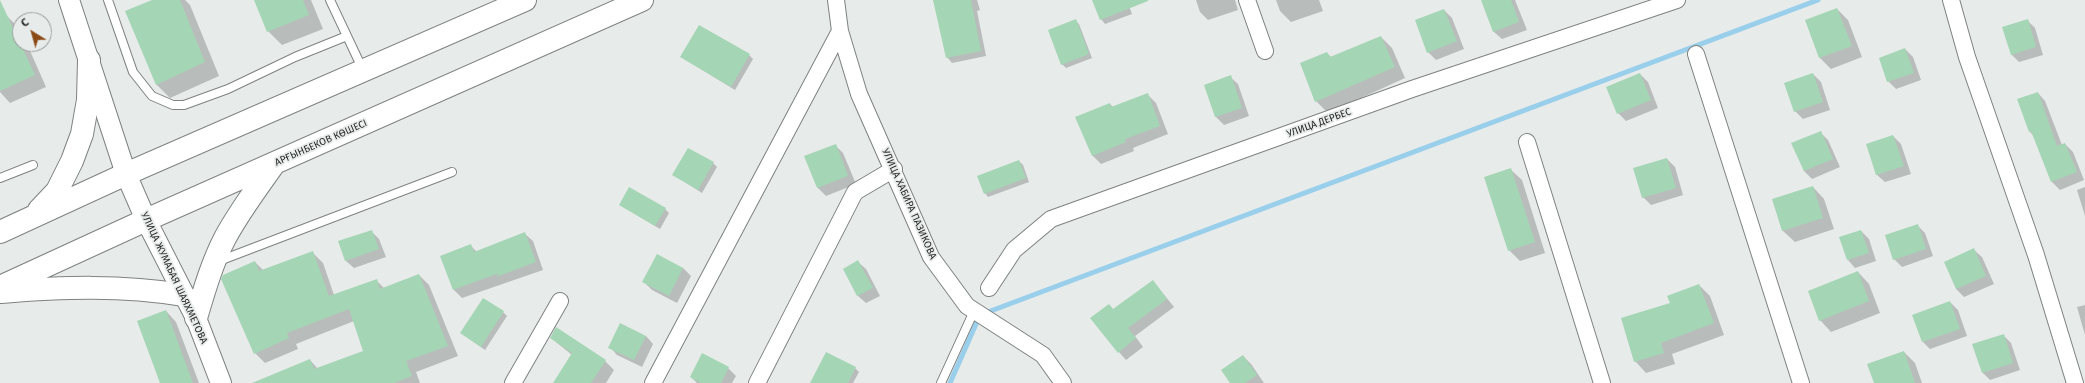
<!DOCTYPE html>
<html>
<head>
<meta charset="utf-8">
<style>
	body { margin:0 }
	#map { position:relative; width:2085px; height:383px; overflow:hidden; background:#e7ebea; font-family:"Fira Sans",sans-serif }
	canvas { display:block }
	.north { position:absolute; left:12px; top:12px; width:40px; height:40px; box-sizing:border-box; background:#e7ebea; border:1px solid #9a9d9c; border-radius:50%; rotate:323deg; font-size:11px; font-weight:700; line-height:16px; text-align:center; color:#272828 }
	.north::after { content:''; display:block; margin:auto; width:14px; height:18px; background:#8b4a16; clip-path:polygon(50% 0,100% 100%,50% 72%,0 100%) }
</style>
</head>
<body>
<div id="map">
<canvas width="2085" height="383"></canvas>
<div class="north">С</div>
</div>
<script>
const c = document.querySelector('canvas').getContext('2d');
c.lineJoin = 'round';
function fill(path, color) {
  c.fillStyle = color;
  c.fill(path, 'evenodd');
}
function trace(path, color, width, dash) {
  c.strokeStyle = color;
  c.lineWidth = width;
  c.lineCap = dash ? 'butt' : 'round';
  c.setLineDash(dash || []);
  c.stroke(path);
}
function drawText(font, color, halo, rows, align = 'center') {
  c.font = font + ' "Fira Sans",sans-serif';
  c.lineWidth = 3.5;
  c.setLineDash([]);
  c.textBaseline = 'middle';
  c.strokeStyle = halo;
  c.fillStyle = color;
  for (const [text, x, y, turn = 0] of rows) {
    c.save();
    c.translate(x, y);
    c.rotate((+turn || 0) * Math.PI / 180);
    c.textAlign = isNaN(turn) ? turn : align;
    if (halo) c.strokeText(text, 0, 0);
    c.fillText(text, 0, 0);
    c.restore();
  }
}
const shadow = new Path2D(`
	M154 0H185L190 5 219 76 170 98 156 84Z
	M255 0H311L323 29 282 45 268 31Z
	M934 0H977L980 10 977 11 986 56 952 63 947 57Z
	M1094 0H1127L1132 14 1105 24 1101 19Z
	M1196 0H1235L1238 10 1208 20 1200 12Z
	M1276 0H1319L1323 11 1291 22 1280 11Z
	M1482 0H1515L1527 30 1502 39 1494 32Z
	M1837 9 1848 20 1862 57 1831 69 1820 58 1806 21Z
	M1444 10 1452 18 1464 49 1436 60 1428 52Z
	M8 17 20 29V44H27L46 87 10 103 0 92V21Z
	M2027 20 2035 28 2043 55 2019 62 2011 54Z
	M1076 21 1079 24 1092 58 1066 68 1062 64Z
	M1381 37 1392 48 1405 78 1328 113 1316 101 1327 53 1331 57Z
	M1905 49 1913 57 1921 80 1896 89 1888 81Z
	M749 55 753 59 735 90 681 57Z
	M1640 74 1648 82 1658 108 1626 121 1618 113Z
	M1813 74 1821 82 1830 110 1803 119 1795 111Z
	M1230 77 1238 84 1249 116 1224 125 1216 117 1205 86Z
	M2038 93 2045 101 2062 145 2065 144 2073 152 2084 180 2060 190 2052 182 2035 137 2030 132Z
	M1147 94 1156 103 1168 134 1133 148 1134 151 1101 164 1093 156 1077 118 1110 104 1113 107Z
	M1820 132 1828 140 1840 167 1812 179 1804 171 1793 144Z
	M1893 136 1901 144 1911 174 1885 182 1877 175Z
	M835 145 843 153 856 184 826 196 818 188 806 157Z
	M1667 159 1675 167 1683 195 1651 205 1643 197Z
	M1019 161 1023 165 1029 182 988 197 985 193Z
	M713 163 717 167 702 193 674 175Z
	M1510 169 1522 180 1545 253 1520 261 1509 250Z
	M1813 187 1824 199 1834 229 1795 242 1783 231 1773 200Z
	M2085 187V216L2077 190Z
	M620 205 665 209 669 213 660 229Z
	M1917 225 1925 233 1933 256 1902 267 1894 259Z
	M371 231 379 239 386 257 354 268 346 261 340 242Z
	M1861 231 1869 239 1876 261 1855 268 1848 260Z
	M525 234 533 241 543 270 462 298 454 290 441 257 471 246 477 252Z
	M1974 250 1982 257 1994 284 1964 297 1956 289Z
	M313 253 323 263 334 295 377 281 384 288 419 275 429 285 458 356 416 372 420 383H271L310 360 318 369 365 351 354 321 296 344 298 349 265 363 255 353V262L263 270Z
	M657 256 683 268 691 276 677 303 652 290 644 282Z
	M858 262 866 269 880 296 866 303 858 296 844 269Z
	M1858 272 1869 284 1880 313 1831 332 1820 320Z
	M1153 281 1174 307 1135 336 1143 347 1126 360 1119 352 1114 310Z
	M1699 285 1710 296 1724 335 1672 354 1675 364 1646 373 1635 361 1671 304Z
	M1950 302 1958 310 1967 336 1930 349 1923 342Z
	M2085 305V335L2077 307Z
	M166 311 176 322 199 383H161Z
	M503 312 507 316 485 350 461 333Z
	M556 328 605 361 614 370 606 383H554L572 355 551 338Z
	M2003 335 2011 343 2020 370 1990 380 1982 372Z
	M646 336 653 344 642 367 617 355 610 347Z
	M1904 352 1915 363 1922 383H1875Z
	M1243 356 1251 364 1264 383H1232Z
	M728 368 736 376 732 383H697L691 377Z
	M855 368 859 372 853 383H811Z`);
const stream = new Path2D(`
	M950 383 980 315 1818 0`);
const building = new Path2D(`
	M0 0 35 75 0 91Z
	M152 0H180L205 62 156 85 125 11Z
	M254 0H303L309 15 267 32Z
	M933 0H971L981 51 946 58Z
	M1092 0H1148V1L1100 20Z
	M1481 0H1511L1519 22 1493 32Z
	M1837 8 1852 46 1819 58 1805 20Z
	M1444 9 1457 41 1427 53 1415 20Z
	M1076 19 1089 54 1061 65 1048 30Z
	M2028 19 2036 47 2011 55 2002 27Z
	M699 25 750 54 731 87 680 57Z
	M1381 36 1395 67 1315 102 1300 63 1327 52 1330 57Z
	M1905 48 1914 73 1887 82 1879 58Z
	M1640 73 1651 100 1617 114 1606 87Z
	M1813 73 1823 102 1794 112 1784 83Z
	M1231 75 1242 108 1215 117 1204 85Z
	M2038 92 2057 146 2065 143 2077 172 2051 182 2031 131 2029 132 2017 99Z
	M1148 93 1160 126 1125 139 1126 142 1092 156 1075 117 1110 103 1111 107Z
	M1821 131 1833 159 1804 171 1791 143Z
	M1893 135 1904 166 1876 175 1866 144Z
	M836 144 848 176 817 188 804 156Z
	M688 148 714 162 698 190 672 175Z
	M1667 158 1676 188 1642 198 1633 168Z
	M1019 160 1026 178 984 194 977 176Z
	M1511 168 1535 242 1508 251 1484 177Z
	M1813 186 1823 218 1782 231 1772 199Z
	M629 187 666 208 655 226 619 205Z
	M1918 224 1926 249 1893 260 1885 235Z
	M372 230 379 249 345 261 338 241Z
	M1861 230 1869 253 1847 260 1839 237Z
	M525 232 536 262 496 277 499 273 453 290 440 256 471 244 474 252Z
	M1974 248 1986 276 1956 289 1944 262Z
	M313 251 329 296 377 279 380 289 419 274 448 346 406 361 412 376 394 383H252L310 359 314 369 363 351 349 309 287 333 289 338 254 354 221 279 223 275 255 261 259 271Z
	M657 254 683 268 669 296 642 282Z
	M858 260 873 288 857 296 843 269Z
	M1858 271 1869 301 1819 321 1808 291Z
	M1153 280 1167 299 1128 328 1136 338 1118 353 1090 318 1109 304 1113 309Z
	M1699 284 1714 323 1661 343 1664 353 1634 362 1621 318 1670 303 1667 296Z
	M483 298 504 311 481 347 460 333Z
	M1950 301 1960 329 1922 342 1912 315Z
	M166 310 193 383H160L137 321Z
	M620 323 646 336 634 360 608 348Z
	M556 327 606 360 591 383H553L572 353 550 338Z
	M2004 334 2013 363 1982 373 1972 344Z
	M1904 351 1915 383H1874L1867 364Z
	M826 352 856 367 848 383H810Z
	M702 353 729 367 721 383H701L690 377Z
	M1243 355 1257 375 1245 383H1230L1221 370Z`);
const service = new Path2D(`
	M108 0 133 72 152 96 173 105H184L228 89 295 57 347 36
	M330 0 363 70
	M0 178 33 165
	M219 261 452 172
	M941 383 974 311`);
const minor = new Path2D(`
	M836 0 840 31 859 94 931 257 967 306 1043 355 1063 383
	M1247 0 1265 51
	M1951 0 1967 57 2036 255 2075 383
	M1696 54 1801 383
	M1527 142 1602 383
	M989 288 1014 250 1051 219 1412 89 1677 0
	M513 383 560 301
	M653 383 840 31
	M757 383 855 192 894 169`);
const tertiary = new Path2D(`
	M69 0 126 174 146 220 196 318 221 383`);
const primary = new Path2D(`
	M39 210 57 191 72 161 82 134 88 100 89 60
	M0 232 126 174 525 0
	M0 287 146 220 642 0
	M1 292C63 287 122 285 183 295
	M196 318C204 291 212 263 225 238 239 212 257 188 274 164`);
const streetNames = [
	["УЛИЦА ДЕРБЕС",1319,123,-20],
	["АРҒЫНБЕКОВ КӨШЕСІ",321,143,-24],
	["УЛИЦА ХАБИРА ПАЗИКОВА",909,204,66],
	["УЛИЦА ЖУМАБАЯ ШАЯХМЕТОВА",174,278,65]
];
fill(shadow, '#0003');
trace(stream, '#99cfeb', 5);
fill(building, '#a4d5b4');
trace(service, '#7e8281', 10);
trace(minor, '#7e8281', 18);
trace(tertiary, '#7e8281', 22);
trace(primary, '#7e8281', 24);
trace(service, '#fff', 8);
trace(minor, '#fff', 16);
trace(tertiary, '#fff', 20);
trace(primary, '#fff', 22);
drawText('10px', '#272828', '#e7ebea', streetNames);
</script>
</body>
</html>
